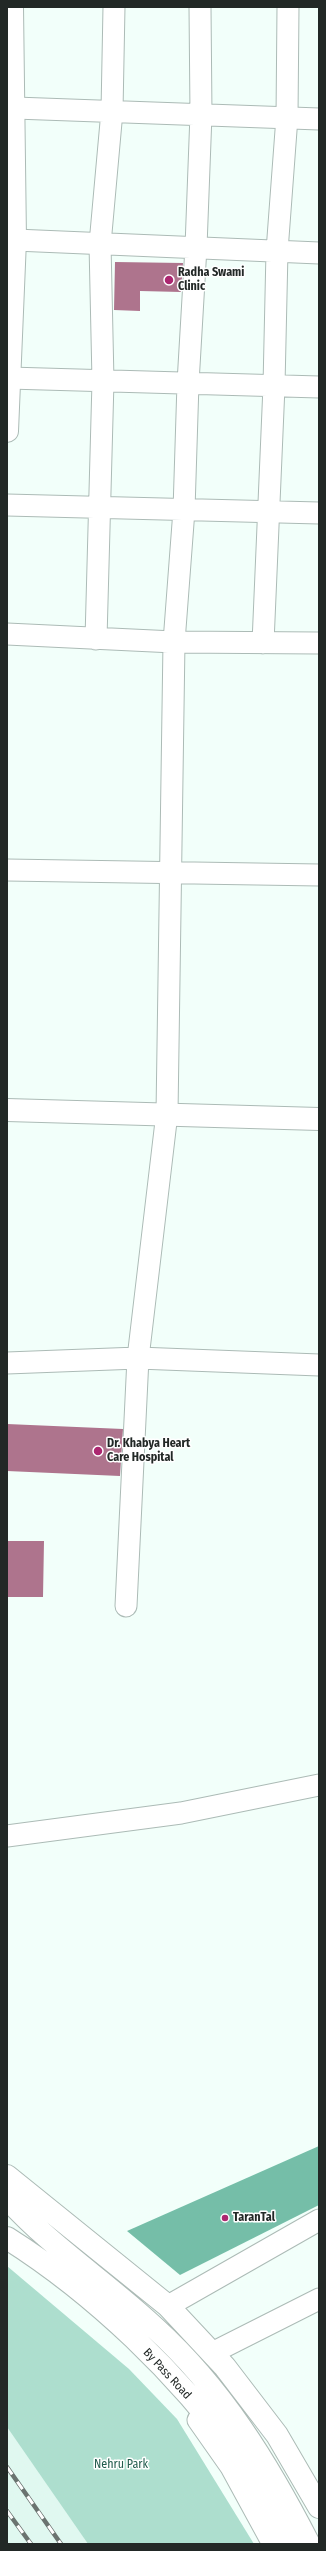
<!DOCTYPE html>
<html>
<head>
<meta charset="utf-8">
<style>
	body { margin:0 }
	#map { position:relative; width:326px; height:2551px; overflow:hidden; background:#f2fffa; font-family:"Fira Sans Condensed",sans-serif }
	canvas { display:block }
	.frame { position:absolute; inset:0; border:8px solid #222826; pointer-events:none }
</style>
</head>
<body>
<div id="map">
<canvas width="326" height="2551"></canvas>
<div class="frame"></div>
</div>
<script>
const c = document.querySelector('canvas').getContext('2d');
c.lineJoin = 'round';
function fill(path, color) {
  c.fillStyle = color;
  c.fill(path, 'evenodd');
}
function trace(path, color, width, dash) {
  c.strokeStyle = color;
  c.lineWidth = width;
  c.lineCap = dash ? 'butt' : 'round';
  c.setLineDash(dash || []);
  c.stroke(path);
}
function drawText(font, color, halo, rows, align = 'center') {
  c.font = font + ' "Fira Sans Condensed",sans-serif';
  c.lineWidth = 3;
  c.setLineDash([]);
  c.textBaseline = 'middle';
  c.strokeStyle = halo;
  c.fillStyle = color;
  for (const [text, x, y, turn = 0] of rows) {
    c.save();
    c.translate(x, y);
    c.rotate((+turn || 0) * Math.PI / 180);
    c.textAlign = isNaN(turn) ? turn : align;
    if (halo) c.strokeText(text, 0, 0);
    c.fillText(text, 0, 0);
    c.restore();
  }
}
const built = new Path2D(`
	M7 2427 88 2544H7Z`);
const green = new Path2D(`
	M7 2266 129 2369 177 2419 254 2544H88L7 2427Z`);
const water = new Path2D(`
	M319 2146V2205L180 2275 127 2231Z`);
const building = new Path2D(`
	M115 262 183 263 181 292 140 291V311L114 310Z
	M7 1424 123 1429 120 1476 7 1471Z
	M7 1541H44L43 1597H7Z`);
const street = new Path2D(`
	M15 108 319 119
	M15 240 319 253
	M9 378 319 387
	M7 505 319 513
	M7 634 174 642 319 643
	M96 639 103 381 100 244 112 111 114 7
	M263 643 274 386 277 251 287 117 288 7
	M7 870 319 875
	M7 1363 138 1358 319 1365
	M126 1606 138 1358 167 1113 174 642 184 510 188 383 196 247 201 114 200 7
	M7 1836 181 1813 319 1785
	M168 2306 319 2220
	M212 2353 319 2299
	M198 2420 231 2467 273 2544`);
const secondary = new Path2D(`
	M7 431 15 240 12 7
	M7 1110 319 1119
	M7 2176 168 2306 225 2367 277 2435 319 2507
	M7 2198C51 2247 107 2283 155 2328 222 2389 268 2464 309 2544
	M7 2238C97 2295 178 2374 241 2460 259 2485 273 2517 288 2544`);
const rail = new Path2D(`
	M7 2467 61 2544
	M7 2511 31 2544`);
const markers = [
	[169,280,5,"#ac2770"],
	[98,1451,5,"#ac2770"],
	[225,2218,4,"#ac2770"]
];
const poiNames = [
	["Radha Swami",178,273],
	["Clinic",178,287],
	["Dr. Khabya Heart",107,1444],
	["Care Hospital",107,1458],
	["TaranTal",233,2218]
];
const streetNames = [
	["By Pass Road",167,2374,47]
];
const parkNames = [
	["Nehru Park",121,2465]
];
fill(built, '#e0f8f0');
fill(green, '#addece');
fill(water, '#75bea8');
fill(building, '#ae748d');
trace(street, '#acbbb6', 23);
trace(secondary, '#acbbb6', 24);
trace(street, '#fff', 21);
trace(secondary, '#fff', 22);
trace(rail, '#6b7370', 4.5);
trace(rail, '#fff', 3, [9]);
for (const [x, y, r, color] of markers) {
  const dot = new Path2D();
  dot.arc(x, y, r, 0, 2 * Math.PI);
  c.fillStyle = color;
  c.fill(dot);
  trace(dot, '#fff', 1.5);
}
drawText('bold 12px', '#222826', '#fff', poiNames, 'left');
drawText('12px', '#222826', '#fff', streetNames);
drawText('12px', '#235d4e', '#fff', parkNames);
</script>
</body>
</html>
